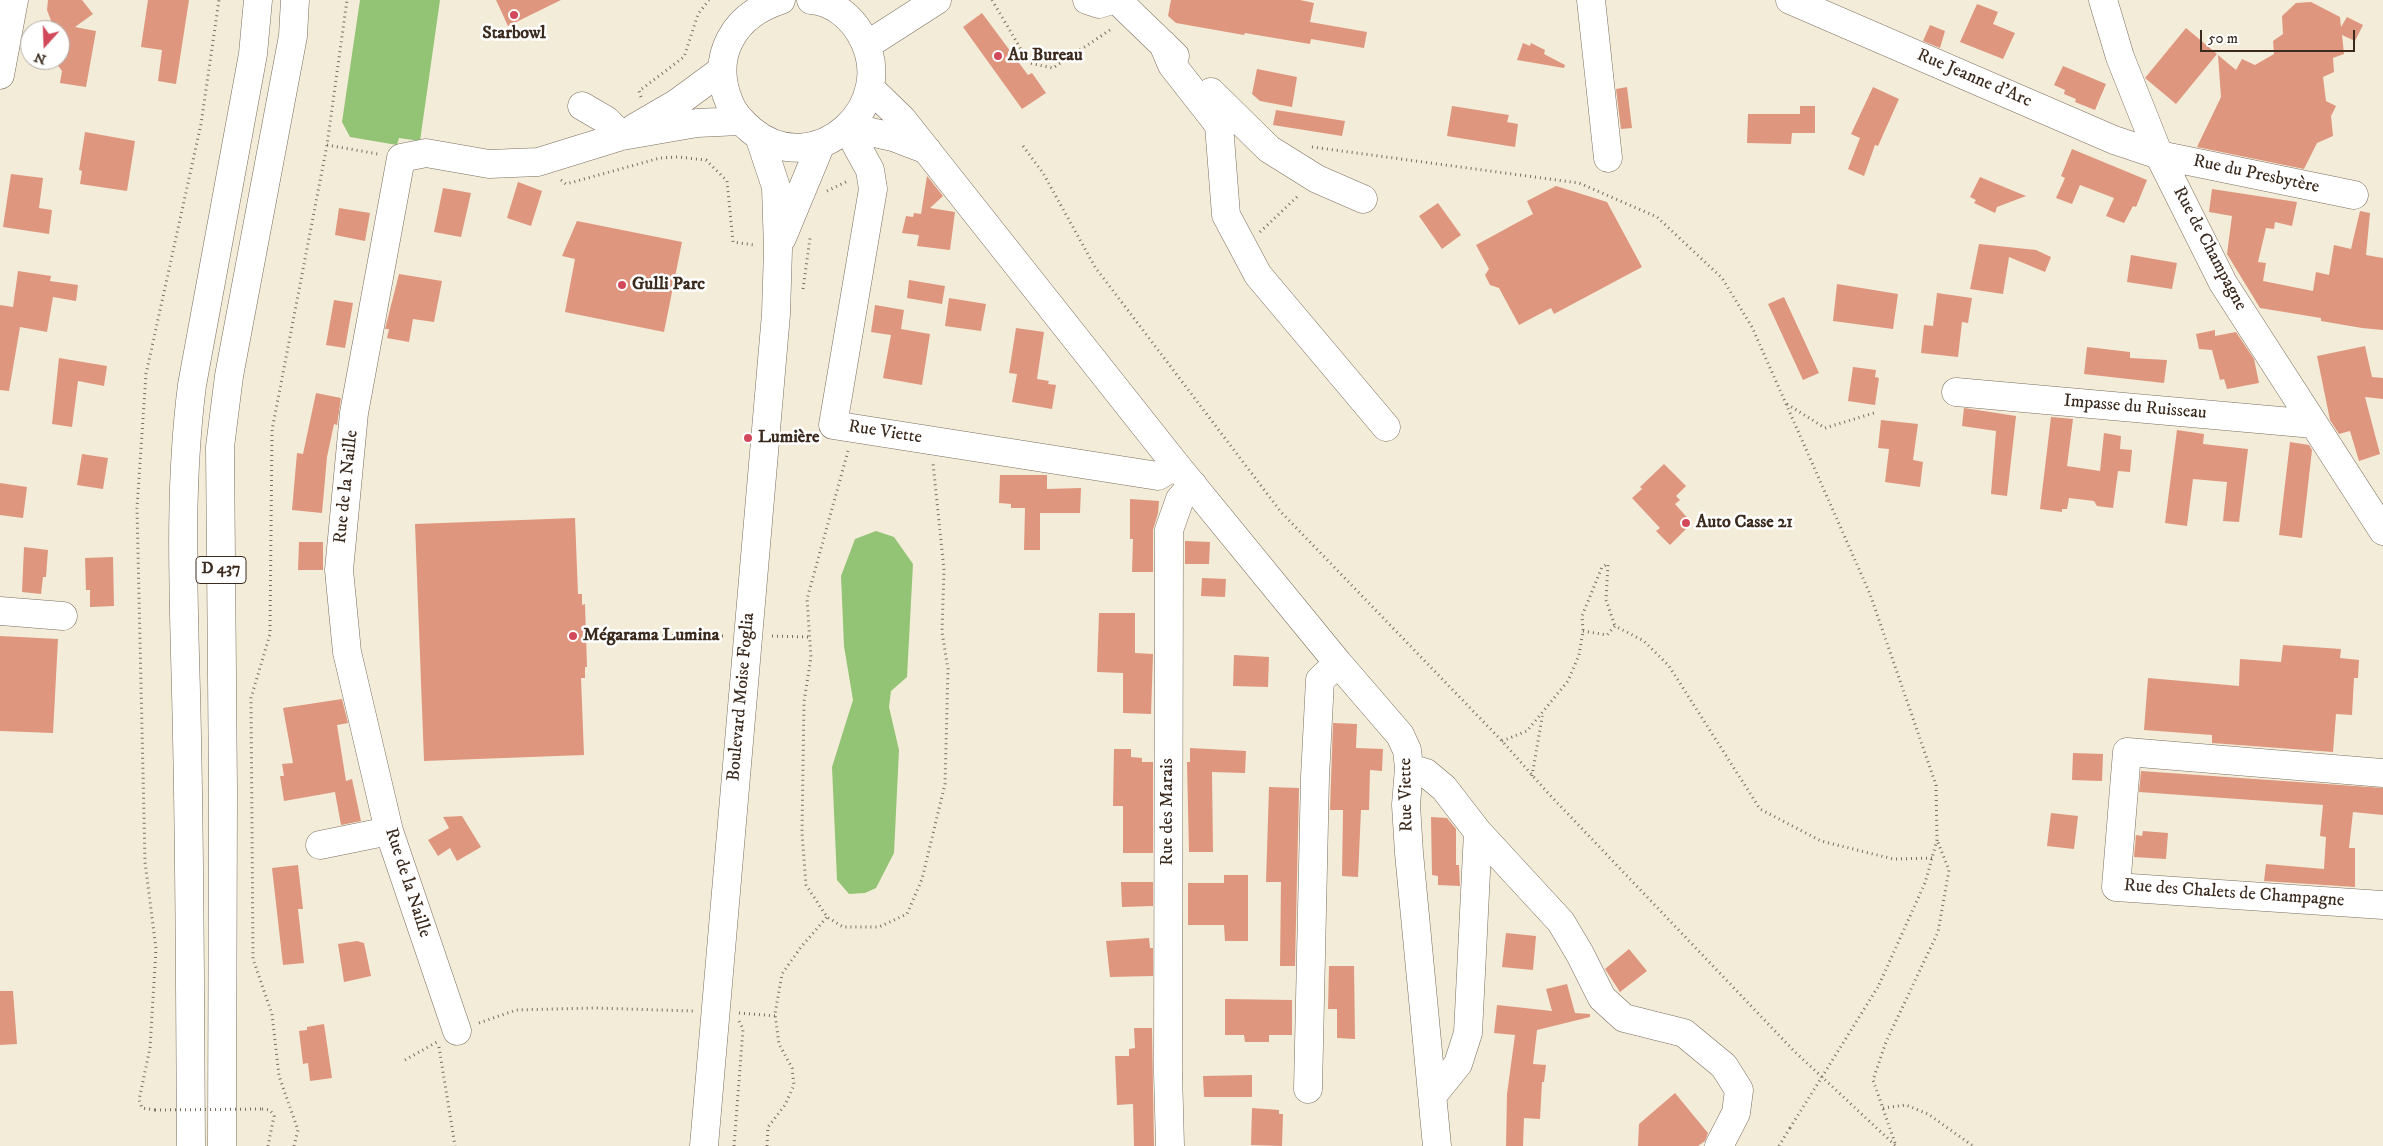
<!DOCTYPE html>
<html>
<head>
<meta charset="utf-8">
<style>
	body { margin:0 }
	#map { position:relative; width:2383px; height:1146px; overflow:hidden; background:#f3ecd8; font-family:"IM FELL DW Pica",serif }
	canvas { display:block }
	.north { position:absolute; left:20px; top:20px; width:50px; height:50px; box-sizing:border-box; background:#fff; border:1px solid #b1aaa5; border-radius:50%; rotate:200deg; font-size:14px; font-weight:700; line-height:20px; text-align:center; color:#3b2a1e }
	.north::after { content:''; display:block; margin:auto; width:18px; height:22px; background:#d1495b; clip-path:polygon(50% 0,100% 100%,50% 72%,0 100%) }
	.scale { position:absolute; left:2200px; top:30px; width:155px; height:22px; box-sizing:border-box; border:2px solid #3b2a1e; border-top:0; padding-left:6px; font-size:15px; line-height:18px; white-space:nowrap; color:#3b2a1e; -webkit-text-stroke:4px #fff; paint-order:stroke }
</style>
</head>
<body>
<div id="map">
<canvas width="2383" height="1146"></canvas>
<div class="north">N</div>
<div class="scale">50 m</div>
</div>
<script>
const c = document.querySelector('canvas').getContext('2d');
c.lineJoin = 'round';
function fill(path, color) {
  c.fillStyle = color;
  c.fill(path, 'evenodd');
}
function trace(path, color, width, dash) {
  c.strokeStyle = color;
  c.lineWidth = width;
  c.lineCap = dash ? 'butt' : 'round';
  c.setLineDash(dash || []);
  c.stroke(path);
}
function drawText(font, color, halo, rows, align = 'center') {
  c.font = font + ' "IM FELL DW Pica",serif';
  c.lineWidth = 5;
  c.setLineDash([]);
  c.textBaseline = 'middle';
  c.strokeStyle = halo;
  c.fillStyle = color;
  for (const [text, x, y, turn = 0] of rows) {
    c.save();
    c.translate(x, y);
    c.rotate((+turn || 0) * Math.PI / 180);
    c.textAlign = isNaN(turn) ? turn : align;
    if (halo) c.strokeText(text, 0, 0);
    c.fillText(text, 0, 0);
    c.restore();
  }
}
const green = new Path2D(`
	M360 0H440L420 141 399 138 397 145 350 137 342 122Z
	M876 531 894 537 913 564 907 677 891 691 889 707 899 750 894 853 876 888 865 893 849 894 837 880 832 767 853 700 844 646 841 576 855 539Z`);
const building = new Path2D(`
	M48 0H82L93 14 75 27 96 31 86 87 60 83 62 71 54 60H60V30H42L52 23 47 10Z
	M148 0H189L176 84 158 81 162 50 141 47Z
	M496 0H561L508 26Z
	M1171 0H1300L1314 3 1310 22 1367 32 1364 48 1311 39 1310 44 1245 33 1244 35 1176 23 1168 16Z
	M2311 2 2340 17 2341 27 2347 17 2363 25 2355 41 2342 35 2344 54 2333 58 2334 72 2323 77 2326 101 2336 106 2331 116 2333 136 2317 143 2304 169 2197 147 2221 97 2218 55 2236 70 2242 59 2255 65 2274 54 2273 41 2283 34 2282 16 2296 3Z
	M1977 4 1998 12 1993 24 2015 33 2003 59 1960 42Z
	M982 13 1028 75 1032 73 1046 93 1022 109 963 27Z
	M1930 25 1945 31 1940 48 1923 41Z
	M2186 28 2217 54 2176 104 2145 78Z
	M1523 43 1530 46 1531 43 1545 50 1544 54 1565 65 1564 68 1517 60Z
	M2063 66 2106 84 2095 110 2075 102 2076 99 2064 94 2065 90 2054 85Z
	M1257 69 1297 77 1292 107 1260 101 1252 94Z
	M1627 87 1632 128 1621 129 1616 89Z
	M1873 87 1899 99 1878 146 1875 145 1864 176 1848 169 1860 138 1851 134Z
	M1452 106 1509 115 1507 122 1518 124 1515 147 1447 136Z
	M1800 106H1815V133H1792L1791 144 1747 143 1748 114H1800Z
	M1276 110 1345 121 1342 136 1273 125Z
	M85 132 135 141 127 191 80 184 82 171 79 170Z
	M2072 149 2147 180 2136 207 2133 206 2124 223 2106 216 2114 198 2080 185 2072 204 2056 198 2065 178 2061 176Z
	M11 174 43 178 39 208 52 210 49 234 3 227Z
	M927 176 943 196 930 208 955 212 950 250 917 246 919 235 902 233 906 216 913 217 914 213 921 214Z
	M1980 177 2004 187 2026 196 1997 207 1995 213 1974 203 1976 200 1970 197Z
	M518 182 542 191 531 226 507 218Z
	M1556 186 1607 202 1642 267 1554 314 1551 308 1519 325 1499 288 1490 285 1485 275 1489 269 1476 245 1533 214 1527 201Z
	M443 188 471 193 461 237 434 232Z
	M2212 189 2297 202 2292 226 2275 222 2274 229 2266 228 2258 262 2266 263 2263 281 2313 291 2316 272 2329 275 2334 245 2351 249 2360 211 2370 213 2366 255 2383 258V330L2362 328 2321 321V318L2260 308 2227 254 2232 216 2209 212Z
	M1438 203 1461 235 1442 249 1419 216Z
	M339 208 370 213 365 241 335 235Z
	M577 221 682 242 664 332 565 312 575 259 562 256Z
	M1979 244 2036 250 2051 257 2045 272 2009 257 2003 294 1970 289Z
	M2131 255 2177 263 2172 289 2127 282Z
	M18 271 51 276 50 281 78 285 76 301 53 297 47 332 20 327 9 391 0 390V305L13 307Z
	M399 274 442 281 434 322 413 319 409 342 387 338 389 329H385Z
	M909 280 945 286 942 304 907 298Z
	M1837 284 1898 294 1893 329 1833 321Z
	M1937 293 1972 298 1968 323 1962 322 1958 357 1921 353 1924 325 1933 326Z
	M1784 297 1819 373 1803 380 1768 304Z
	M949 298 986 304 981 331 945 326Z
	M334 300 353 303 345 348 326 345Z
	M875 305 904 310 901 329 930 334 922 385 883 378 891 335 871 332Z
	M1016 328 1044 332 1037 379 1049 381 1048 384 1056 385 1052 409 1012 402 1017 374 1009 373Z
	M2215 330V336L2236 332 2254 359 2259 383 2227 389 2224 379 2220 380 2212 350 2199 349 2196 334Z
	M2365 346 2372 377 2383 378V399L2365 397 2380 454 2359 461 2350 431 2339 434 2330 420 2317 356Z
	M2087 347 2130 352V358L2167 360 2164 383 2084 374Z
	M59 358 107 366 104 386 78 381 72 427 52 424Z
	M1853 367 1876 370 1875 377 1879 378 1875 405 1848 401Z
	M316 393 341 398 337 425 334 424 327 457 322 513 292 510 297 453 303 454Z
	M1964 408 2016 416 2007 496 1991 494 1996 431 1962 426Z
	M2051 417 2073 419 2067 466 2100 471 2104 433 2121 436 2120 449 2132 450 2130 472 2118 471 2113 508 2097 506 2094 501 2069 498 2067 509H2062V512L2040 509Z
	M1881 420 1918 424 1913 460 1923 462 1920 487 1885 482 1889 449 1878 448Z
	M2177 430 2204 434 2203 444 2248 449 2239 522 2223 521 2227 482 2193 479 2187 526 2165 523Z
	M2290 442 2309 445 2312 450 2302 538 2279 535Z
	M82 454 108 458 103 489 77 485Z
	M1664 464 1686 486 1676 496 1680 500 1675 504 1692 523 1670 545 1656 531 1660 528 1632 498 1642 489 1640 487Z
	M1000 475H1047V489L1081 488 1080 513H1040V550H1024L1025 508H1011V504L999 503Z
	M0 483 27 487 23 518 0 515Z
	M1130 499 1159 501 1158 513 1153 530V572H1132L1133 539H1130Z
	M575 518 578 594H582V605L585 604 587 667H585V678H581L584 755 424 761 415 524Z
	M1185 541 1210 542 1209 564H1185Z
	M299 542H323V570H298Z
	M24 547 48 550 46 577H43L41 594 22 592Z
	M113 557 114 606 90 607V590H86L85 558Z
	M1202 578 1226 579 1225 597 1201 596Z
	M1099 613H1135V653L1153 654 1151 714 1123 713V673L1097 672Z
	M0 636 58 639 53 733 0 731Z
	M2283 645 2341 649 2340 658 2359 660 2358 678H2354L2352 715 2336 714 2333 752 2212 743V735L2144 730 2148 678 2239 686 2240 659 2281 662Z
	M1234 655 1269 657 1268 687 1233 686Z
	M342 699 348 723 337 725 346 781 352 779 361 821 341 825 335 792 284 801 280 776H284L282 764 293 763 283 708Z
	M1333 723 1357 724 1356 748 1383 749 1382 771 1370 770 1369 810H1361L1358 877 1342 876 1343 810H1330Z
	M1190 748 1246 751 1245 773 1212 772 1213 852H1189L1187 762H1190Z
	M1114 749H1131V757L1142 758V762H1153V853H1123V806H1113Z
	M2073 753 2103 754 2102 781 2072 780Z
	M2141 771 2383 788V815L2353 812 2349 848H2355V887L2264 881 2266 864 2324 869 2326 837 2320 836 2323 805 2139 792Z
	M1269 787 1299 788 1295 966H1280L1281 882H1266Z
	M2051 813 2078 816 2074 849 2047 846Z
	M462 816 481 847 457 861 450 848 438 856 428 840 449 828 443 817Z
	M1431 817 1447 818 1456 829V865H1459L1460 886 1438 885V876L1432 875Z
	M2143 831 2168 833 2166 859 2134 857 2136 835 2142 836Z
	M298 865 303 909H298L304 963 283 965 272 868Z
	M1224 875H1248V941H1225L1224 925H1188V883H1224Z
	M1121 882H1153V906L1122 907Z
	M1506 933 1536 936 1533 970 1502 967Z
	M1149 938 1150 948H1153V976L1110 977 1106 941Z
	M357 941 364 943 371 976 344 982 338 944Z
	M1629 949 1647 971 1620 992 1605 969Z
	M1329 966H1354L1355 1039 1337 1038V1009H1328Z
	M1567 984 1575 1013 1590 1014V1017L1537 1030 1533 1064 1546 1065 1544 1082H1542L1540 1119 1524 1118 1523 1146H1506L1507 1094 1515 1035 1494 1033 1497 1005 1552 1011 1546 989Z
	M0 991H13L17 1044 0 1045Z
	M1225 999 1292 1000V1035H1269V1042H1245L1244 1035H1225Z
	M324 1024 332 1078 310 1081 308 1063 303 1064 299 1031 307 1030V1027Z
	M1134 1028H1152L1154 1146H1134L1133 1104 1117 1105 1115 1056H1129V1049L1135 1048Z
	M1252 1075V1097H1204L1203 1076Z
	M1675 1093 1708 1133 1705 1141 1698 1146H1638L1639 1124Z
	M1252 1108 1279 1110V1114H1283L1282 1146 1251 1145Z`);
const path = new Path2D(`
	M992 0 1029 63 1053 68 1113 28
	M641 97 639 91 684 57 698 14 709 0
	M327 145 378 154
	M1023 146 1043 173 1095 267 1281 512 1502 741 1547 792 1794 1051 1896 1146
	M1312 147 1579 183 1657 217 1722 278 1752 327 1870 594 1936 785 1937 840 1925 883 1878 987
	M561 180 566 184 660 158 678 157 706 160 727 181 733 242 754 245
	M827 191 848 181
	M1260 232 1299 195
	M803 289 810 238
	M1787 404 1825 428 1874 413
	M848 451 807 599 811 657 804 702 802 833 806 885 827 917 843 927H879L907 914 922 879 945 784 948 669 942 632 944 570 933 463
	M1583 631 1607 635 1615 626 1644 641 1669 666 1760 809 1821 841 1893 859 1932 858
	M597 635 726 636
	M772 636 810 637
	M1502 741 1527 731 1568 681 1579 655 1583 631 1582 616 1602 567 1608 564 1606 600 1615 626
	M1532 776 1543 712
	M739 1013 776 1016
	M479 1023 516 1010 595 1008 693 1011
	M439 1047 455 1146
	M405 1060 437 1042
	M1883 1108 1906 1105 1928 1114 1973 1146
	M262 1109 270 1110 274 1116 268 1146
	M155 1110 142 1108 139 1100 150 1048 156 949 145 862 137 508 146 374 201 124 219 0
	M1895 1143 1873 1080 1886 1042 1938 932 1949 870 1937 840
	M294 1146 298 1130 279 1076 272 1014 253 959 251 698 270 634 272 430 327 145 347 0
	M734 1146 743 1029 739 1021
	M767 1146 768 1127 785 1105 794 1085 792 1068 779 1044 775 1014 782 974 801 947 827 917
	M1779 1146 1790 1128`);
const minor = new Path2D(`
	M781 0C734 15 709 56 730 104 734 115 743 123 751 130 815 184 903 104 860 33 850 16 831 1 811 0
	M1087 0 1099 4 1112 0
	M1117 0 1175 56
	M1591 0 1608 158
	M1790 0 2114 140 2159 155 2354 195
	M2103 0 2120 57 2159 155 2223 283 2383 531
	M1163 44 1172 65 1219 125 1226 215 1258 275 1386 427
	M867 45 937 0
	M0 75 14 0
	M871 89 902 119 1176 465 1338 663 1400 735 1407 750 1409 768 1406 805 1409 853 1437 1146
	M1211 92 1269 149 1317 179 1363 199
	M582 106 606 120 622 136
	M848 127 893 137 927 150
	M634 128 677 103 722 70
	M847 128 870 170 873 189 833 425 1158 476 1176 465
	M782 238 821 144
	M1956 392 2314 424
	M0 611 63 616
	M1409 768 1426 773 1444 788 1478 832 1561 922 1580 954 1602 998 1624 1018 1684 1033 1724 1066 1739 1090 1736 1113 1719 1146
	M2383 773 2127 752 2116 887 2383 905
	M320 845 389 831
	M457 1031 389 831 347 652 339 570 354 413 401 158 426 153 489 164 538 162 622 136 697 123 740 121
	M1308 1089 1315 777 1320 680 1338 663
	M1433 1095 1458 1064 1468 1033 1478 832
	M704 1146 776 314 778 249 776 187 759 136
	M1170 1146 1168 1072 1169 530 1180 499 1193 485`);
const major = new Path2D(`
	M191 1146C190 1010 190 873 187 737 185 619 177 502 192 385L253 54 258 0
	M222 1146 223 792 220 447 229 376 293 36 295 0`);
const pathBridge = new Path2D(`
	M155 1110 262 1109
	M1790 1128 1878 987`);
const markers = [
	[514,15,5,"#d1495b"],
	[998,56,5,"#d1495b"],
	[622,285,5,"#d1495b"],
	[748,438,5,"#d1495b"],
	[1686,523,5,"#d1495b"],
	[573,636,5,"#d1495b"]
];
const shields = [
	[221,570,50]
];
const shieldNames = [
	["D 437",221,570]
];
const poiNames = [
	["Starbowl",514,34,"center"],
	["Au Bureau",1008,56],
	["Gulli Parc",632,285],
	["Lumière",758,438],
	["Auto Casse 21",1696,523],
	["Mégarama Lumina",583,636]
];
const streetNames = [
	["Rue Jeanne d'Arc",1974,79,23],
	["Rue du Presbytère",2256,175,12],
	["Rue de Champagne",2209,249,62],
	["Impasse du Ruisseau",2135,408,5],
	["Rue Viette",885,433,9],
	["Rue de la Naille",347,487,-84],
	["Boulevard Moise Foglia",742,697,-85],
	["Rue Viette",1407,795,-91],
	["Rue des Marais",1168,812,-90],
	["Rue de la Naille",407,883,72],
	["Rue des Chalets de Champagne",2234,894,4]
];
fill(green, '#93c475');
fill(building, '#df967e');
trace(minor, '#7b6e5f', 29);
trace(major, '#7b6e5f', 29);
trace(path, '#7b6e5f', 3, [1, 4]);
trace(minor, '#fff', 28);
trace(major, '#fff', 28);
trace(pathBridge, '#7b6e5f', 3, [1, 4]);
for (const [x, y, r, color] of markers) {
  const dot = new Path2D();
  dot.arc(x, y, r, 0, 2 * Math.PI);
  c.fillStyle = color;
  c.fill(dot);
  trace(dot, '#fff', 2);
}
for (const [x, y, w] of shields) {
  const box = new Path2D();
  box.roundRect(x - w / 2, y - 13.5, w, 27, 4);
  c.fillStyle = '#fff';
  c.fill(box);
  trace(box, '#3b2a1e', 1);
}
drawText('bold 16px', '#3b2a1e', null, shieldNames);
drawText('bold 18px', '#3b2a1e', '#fff', poiNames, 'left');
drawText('18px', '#3b2a1e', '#fff', streetNames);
</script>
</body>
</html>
